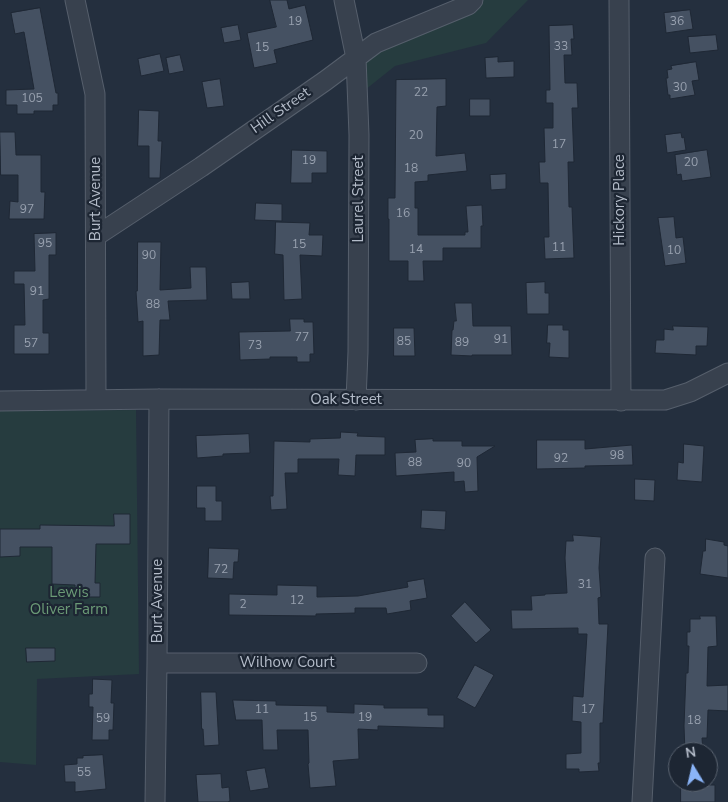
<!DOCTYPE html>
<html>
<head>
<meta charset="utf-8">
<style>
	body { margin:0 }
	#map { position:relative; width:728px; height:802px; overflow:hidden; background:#242f3e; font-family:"Nunito Sans",sans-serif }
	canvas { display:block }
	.north { position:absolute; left:668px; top:742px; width:50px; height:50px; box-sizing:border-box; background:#1d2633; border:1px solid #59626f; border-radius:50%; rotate:351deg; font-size:14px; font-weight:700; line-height:20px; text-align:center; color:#b4bcc9 }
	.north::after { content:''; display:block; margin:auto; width:18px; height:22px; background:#8ab4f8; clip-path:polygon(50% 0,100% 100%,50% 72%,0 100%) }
</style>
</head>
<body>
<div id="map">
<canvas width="728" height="802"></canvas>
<div class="north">N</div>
</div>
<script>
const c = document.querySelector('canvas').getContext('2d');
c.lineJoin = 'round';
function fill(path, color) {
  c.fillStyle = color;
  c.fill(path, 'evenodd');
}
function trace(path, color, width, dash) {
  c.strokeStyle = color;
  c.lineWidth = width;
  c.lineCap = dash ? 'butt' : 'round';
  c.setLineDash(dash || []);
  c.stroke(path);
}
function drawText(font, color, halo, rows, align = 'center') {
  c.font = font + ' "Nunito Sans",sans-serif';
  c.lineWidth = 4.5;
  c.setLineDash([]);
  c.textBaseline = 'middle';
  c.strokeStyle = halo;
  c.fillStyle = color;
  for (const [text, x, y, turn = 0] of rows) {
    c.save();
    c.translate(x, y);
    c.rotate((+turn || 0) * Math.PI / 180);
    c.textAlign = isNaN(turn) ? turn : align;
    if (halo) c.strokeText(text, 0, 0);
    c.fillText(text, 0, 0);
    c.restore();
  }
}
const green = new Path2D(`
	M483 0H528L486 43 395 66 365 90 361 62 390 44 473 11Z
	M136 410 139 674 37 679 36 765 0 762V411Z`);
const building = new Path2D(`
	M270 0H287L289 9 305 5 313 40 274 50 277 63 254 68 247 33 276 27Z
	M40 8 56 93H58V105H53V111H34V114H17V105H6V90L34 89 24 32 15 34 11 13Z
	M690 10 693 29 666 33 664 13Z
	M238 25 241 40 224 43 221 28Z
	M573 25 574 39H571L572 55H564L565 83H577L578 108H572L574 162H568L569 207H572L574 258 545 259 544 237H549L548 183H540L539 162H545L544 128H553V103H546V90H550L549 26Z
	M716 35 718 50 690 53 688 37Z
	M160 54 164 71 141 76 138 59Z
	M180 55 184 71 169 74 166 58Z
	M498 57V62L514 61V77L486 78 485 58Z
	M696 62 699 80 692 81 695 95 670 99V95H668L666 78H668L667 70 672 69 671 66Z
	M220 79 224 106 207 108 202 82Z
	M446 79V106L437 107 436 156 465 153 467 171 428 175V181L415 182V208H418V235H465V232H468L466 206 482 205 483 226H481V248H443V261H423L424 281H408V261H389V219H388V198H395L396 80Z
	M470 99H490V116H470Z
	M139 110 159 111 158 141H162L160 178H149V146H138Z
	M0 132H15L16 155H41V192H45L44 219H9L10 201 18 202V175H1Z
	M681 133 682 138 684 137 686 150 667 153 665 135Z
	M292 150 327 151V173H312V183H291Z
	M707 150 711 177 682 181 681 174 677 175 675 155Z
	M506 174V189L491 190 490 175Z
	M256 203 282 204V221L255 220Z
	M674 217 676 238 683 237 686 263 665 266 658 218Z
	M276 222 310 223 309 235H323L322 256 300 255 302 299 284 300 283 255 275 254Z
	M56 233V255H49V299L43 300V333H49V354H14V325H25L24 284H14V271H35L34 234Z
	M138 242H161L160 290 191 288 190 267H206L207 300 168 301 170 320H160L159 355 143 356V321L138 322 136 291H137Z
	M249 282 250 299H232L231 283Z
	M545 282V293H549V314H527L526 283Z
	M455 303H472L473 326H511L512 355H472V356L451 355 452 330H453L454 321H456Z
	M290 319H304V322H313L314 354H310V362H297V357H270V359L240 360 239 332 290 331Z
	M548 325H563V330H569V358L549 357 550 343H547Z
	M673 326 708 327 707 346H696V355L655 353 656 340H664V329L673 330Z
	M394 328H414L415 356H394Z
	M341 432 358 433 357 436 385 437V455H356L355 476 338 475 339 459H298V473H285L287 509 271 510 270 496H273L274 441 310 442V439L340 438Z
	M249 434 250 453 223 454V456L197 458 196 436Z
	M433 439V441H462V446H495L477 457 478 491 465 492 464 481 454 482V472L396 476 395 453 416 452 415 440Z
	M537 440H585V449L632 445 633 465 585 466V468L537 469Z
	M684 444 704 446 702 482 677 480 678 462 683 463Z
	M635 479 655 480 654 501 635 500Z
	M197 486H216V501H222V521H205V508H197Z
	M422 510 446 511 445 530 421 528Z
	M114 514H130V544H96L95 583H100V597H75V585L52 584V547H20V556L0 557V529H40V525L114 526Z
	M573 535 601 537 599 568 601 597 598 598 599 624H608L603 723H600V763H598L599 771 579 772V769H566V754L581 753V722L572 721 573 696 583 697 587 634H578V628L512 629 511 610H532L531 596 545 595V594L567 593 565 558 566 541H573Z
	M706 539 724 542V545L728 546V578L700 574 703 551H705Z
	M209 548 239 549 238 562H234L233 579 208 578Z
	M424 579 427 598 410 601 411 610 387 614 386 608H355V613L316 614V616L229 615V594L277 595V585L317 586V597L358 596 408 587 407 582Z
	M465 602 491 630 476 643 451 616Z
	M700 616H716L717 646 708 647 707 686 728 685V711L708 710 707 738H702L703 752H685L684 726 686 673H688L689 646H687V632H690V619H700Z
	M26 648H55V661L27 662Z
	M475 665 494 675 475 708 457 698Z
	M93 679 112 680 111 703H114L113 730H109V740H92L93 707H89V694H92Z
	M201 692H216L219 745 204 746 203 729H202Z
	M233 700 276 701V705L327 706V712L354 713V704L384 705V708H428V715H444V728L378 726V730L358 729 359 759 333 761 336 786 310 788 308 764 309 763 308 730H277L278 750H263L262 720H236Z
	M103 755 106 789 75 792V782H65L64 765 77 764V758H83V756Z
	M265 768 269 788 250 791 246 771Z
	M221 774 222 788 229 787 230 801 228 802H198L196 775Z
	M681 785H715V802H681Z`);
const street = new Path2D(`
	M75 0 95 94 96 400
	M344 0 356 58 359 135 358 352 356 400
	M619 0 621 401
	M96 236 201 167 325 81 376 43 468 5 473 0
	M0 401 159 399 665 400 690 392 728 373
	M157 663H417
	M155 802 157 663 159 399
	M642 802 655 558`);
const numberNames = [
	["19",295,22],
	["36",677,22],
	["33",561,47],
	["15",262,48],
	["30",680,88],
	["22",421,93],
	["105",32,99],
	["20",416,136],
	["17",559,145],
	["19",309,161],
	["20",691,163],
	["18",411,169],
	["97",27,210],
	["16",403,214],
	["95",45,244],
	["15",299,245],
	["11",559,248],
	["14",416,250],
	["10",674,251],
	["90",149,256],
	["91",37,292],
	["88",153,305],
	["77",302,338],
	["91",501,340],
	["85",404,342],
	["89",462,343],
	["57",31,344],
	["73",255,346],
	["98",617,456],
	["92",561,459],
	["88",415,463],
	["90",464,464],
	["72",221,570],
	["31",585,585],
	["12",297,601],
	["2",243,605],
	["11",262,710],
	["17",588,710],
	["15",310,718],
	["19",365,718],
	["59",103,719],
	["18",694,721],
	["55",84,773]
];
const streetNames = [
	["Hill Street",281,111,-35],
	["Burt Avenue",96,199,-90],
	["Laurel Street",359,199,-90],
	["Hickory Place",620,200,-90],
	["Oak Street",346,400],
	["Burt Avenue",158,601,-90],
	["Wilhow Court",287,663]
];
const parkNames = [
	["Lewis",69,593],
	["Oliver Farm",69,610]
];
fill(green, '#263c3f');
fill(building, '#455162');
trace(building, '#1f2835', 1);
trace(street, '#565f6c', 21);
trace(street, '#38414e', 19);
drawText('12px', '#98a1af', null, numberNames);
drawText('15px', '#b4bcc9', '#1d2633', streetNames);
drawText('15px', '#6b9a76', '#1d2633', parkNames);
</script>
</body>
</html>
